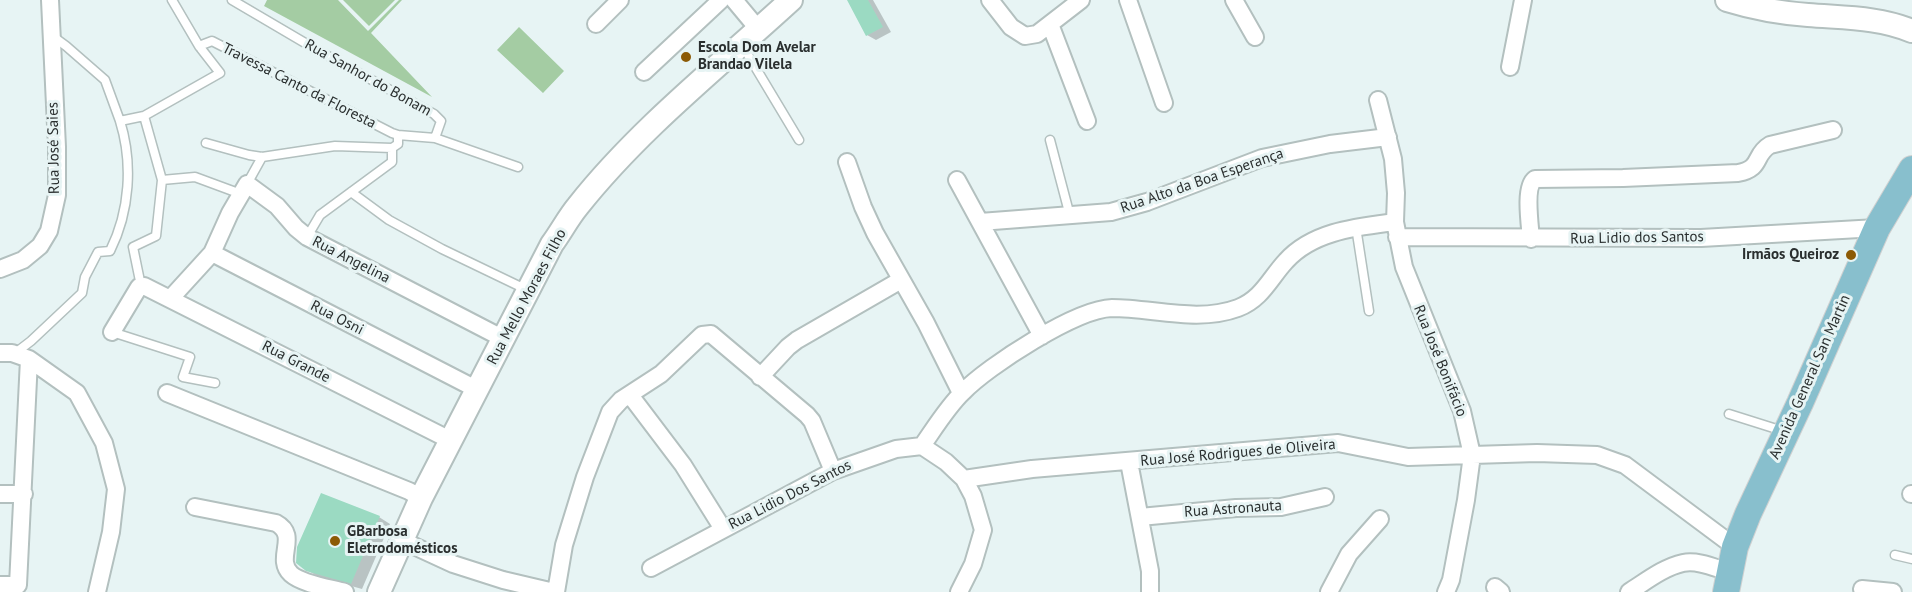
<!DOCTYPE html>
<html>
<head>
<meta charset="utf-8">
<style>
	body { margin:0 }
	canvas { display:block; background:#e7f4f4 }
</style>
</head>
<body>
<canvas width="1912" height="592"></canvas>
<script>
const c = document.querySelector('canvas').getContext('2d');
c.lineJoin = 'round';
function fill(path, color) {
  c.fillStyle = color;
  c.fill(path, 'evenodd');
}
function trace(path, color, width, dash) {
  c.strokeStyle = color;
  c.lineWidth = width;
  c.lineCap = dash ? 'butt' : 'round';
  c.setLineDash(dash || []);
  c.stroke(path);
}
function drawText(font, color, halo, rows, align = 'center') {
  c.font = font + ' "PT Sans",sans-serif';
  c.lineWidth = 6;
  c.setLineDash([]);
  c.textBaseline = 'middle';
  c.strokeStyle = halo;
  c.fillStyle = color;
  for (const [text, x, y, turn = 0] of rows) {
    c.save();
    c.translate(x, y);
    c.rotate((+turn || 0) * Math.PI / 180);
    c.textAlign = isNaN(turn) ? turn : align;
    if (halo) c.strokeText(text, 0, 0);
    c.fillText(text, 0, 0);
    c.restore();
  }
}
const green = new Path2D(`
	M267 0H338L368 31 399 0H402L371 33 432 97 264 6Z
	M343 0H395L369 26Z
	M519 27 564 71 543 93 497 50Z`);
const shadow = new Path2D(`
	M848 0H873L891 32 876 40 867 35Z
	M379 517 390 524 362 589 319 577 307 570Z`);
const building = new Path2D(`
	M847 0H868L883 27 866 36Z
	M321 493 380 516 351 584 306 571 296 563 297 547Z`);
const lane = new Path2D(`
	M232 0 317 50 434 114 441 121 435 138 518 167
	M51 35 66 46 105 80 120 121 144 116 220 73 199 46 172 0
	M742 45 799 140
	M199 46 212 41 392 133 398 135
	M1050 140 1070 216
	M206 143 249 155 262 157 335 146 392 148 398 144V135L435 138
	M162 180 195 177 241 194
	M247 184 262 157
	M351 192 389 220 442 249 519 286
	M1356 227 1369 311
	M307 237 320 215 392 162V148
	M141 286 133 247 156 236 162 180 144 116
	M112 332 190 357 183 377 215 383
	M14 354 31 341 82 293 85 277 98 252 110 251C130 211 133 163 120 121
	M1729 414 1783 431
	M1895 555 1912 559`);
const street = new Path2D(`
	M734 0 759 30
	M990 0 1011 27 1025 36 1037 34 1081 0
	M1128 0 1164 103
	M1234 0 1255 37
	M596 24 620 0
	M1050 24 1087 121
	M1510 67 1523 0
	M644 72 721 0
	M1378 100 1393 159 1396 193 1395 222 1404 267 1462 411 1472 455 1466 500 1451 580 1446 592
	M847 162 863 207 875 233 926 323 961 393
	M957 180 1042 336
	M980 222 1111 212 1147 202 1262 158 1330 144 1388 137
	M1397 237 1701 238 1877 228
	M1531 239C1530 225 1524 187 1535 179L1623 178 1738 173C1763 168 1753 155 1770 145L1833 130
	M212 253 478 390
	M0 269 23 260 40 246 49 231 57 195V147L50 0
	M170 299 212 253 230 213 247 184 277 206 296 228 307 237 504 339
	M112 332 139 287 144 286 452 441
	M0 353H12L29 359 77 393 104 443 116 489 111 532 97 592
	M760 377 788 347 797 340 901 280
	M167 393 409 491 421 498
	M630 395 683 465 723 529
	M922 446 946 462 964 479 973 496 983 530 973 564 959 592
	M1129 462 1150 571V592
	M964 479 1032 469 1338 443 1408 457 1537 453 1597 455 1625 465 1735 547
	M0 494H24
	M1911 494H1912
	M195 507 276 523C300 536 274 558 291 574 302 584 331 588 345 592
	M1140 517 1236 508 1281 507 1325 497
	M401 540 453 564 503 580 554 592
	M651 568 833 471 896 449 922 446C934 429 948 406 963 392 988 366 1076 309 1112 308 1153 308 1198 323 1238 308 1262 299 1270 278 1286 261 1313 231 1357 227 1395 222
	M0 585H18L29 359
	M1495 587 1501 592
	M1862 589 1893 592
	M556 592 564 545 585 477 610 412 621 400 661 374 702 335 711 334 807 415 812 421 833 471
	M1329 592 1349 554 1380 519
	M1629 592C1645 582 1664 567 1683 563 1698 560 1715 568 1729 572`);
const secondary = new Path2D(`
	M1727 0C1753 8 1780 13 1808 15 1843 18 1879 17 1912 31
	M379 592 421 498 552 244C561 232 568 218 578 206 639 129 719 66 791 0`);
const primary = new Path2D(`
	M1726 592 1735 547 1748 514 1800 403 1877 228 1912 169`);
const markers = [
	[686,57,6,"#8c5a05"],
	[1851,255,6,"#8c5a05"],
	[335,541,6,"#8c5a05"]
];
const poiNames = [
	["Escola Dom Avelar",698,48],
	["Brandao Vilela",698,65],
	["Irmãos Queiroz",1839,255,"right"],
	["GBarbosa",347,532],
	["Eletrodomésticos",347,549]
];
const streetNames = [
	["Rua Sanhor do Bonam",368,78,29],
	["Travessa Canto da Floresta",299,86,27],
	["Rua José Saies",54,148,-91],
	["Rua Alto da Boa Esperança",1202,181,-19],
	["Rua Lidio dos Santos",1637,238,-1],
	["Rua Angelina",351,260,27],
	["Rua Mello Moraes Filho",527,297,-62],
	["Rua Osni",337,318,27],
	["Rua José Bonifácio",1440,361,68],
	["Rua Grande",296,362,27],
	["Avenida General San Martin",1810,377,-66],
	["Rua José Rodrigues de Oliveira",1238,453,-5],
	["Rua Lidio Dos Santos",790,495,-27],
	["Rua Astronauta",1233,509,-4]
];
fill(green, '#a4cca3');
fill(shadow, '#0003');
fill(building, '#9bdac2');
trace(lane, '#b3c0bf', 11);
trace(street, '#b3c0bf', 20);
trace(secondary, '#b3c0bf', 26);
trace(primary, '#d0d1d1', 28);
trace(lane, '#fff', 8);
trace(street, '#fff', 16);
trace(secondary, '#fff', 22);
trace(primary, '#88bfcd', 26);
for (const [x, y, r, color] of markers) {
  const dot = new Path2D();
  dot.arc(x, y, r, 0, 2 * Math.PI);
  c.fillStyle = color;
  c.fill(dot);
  trace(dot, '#e7f4f4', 2);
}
drawText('bold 15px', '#2a2f2f', '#e7f4f4', poiNames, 'left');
drawText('15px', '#2a2f2f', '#e7f4f4', streetNames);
</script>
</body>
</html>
